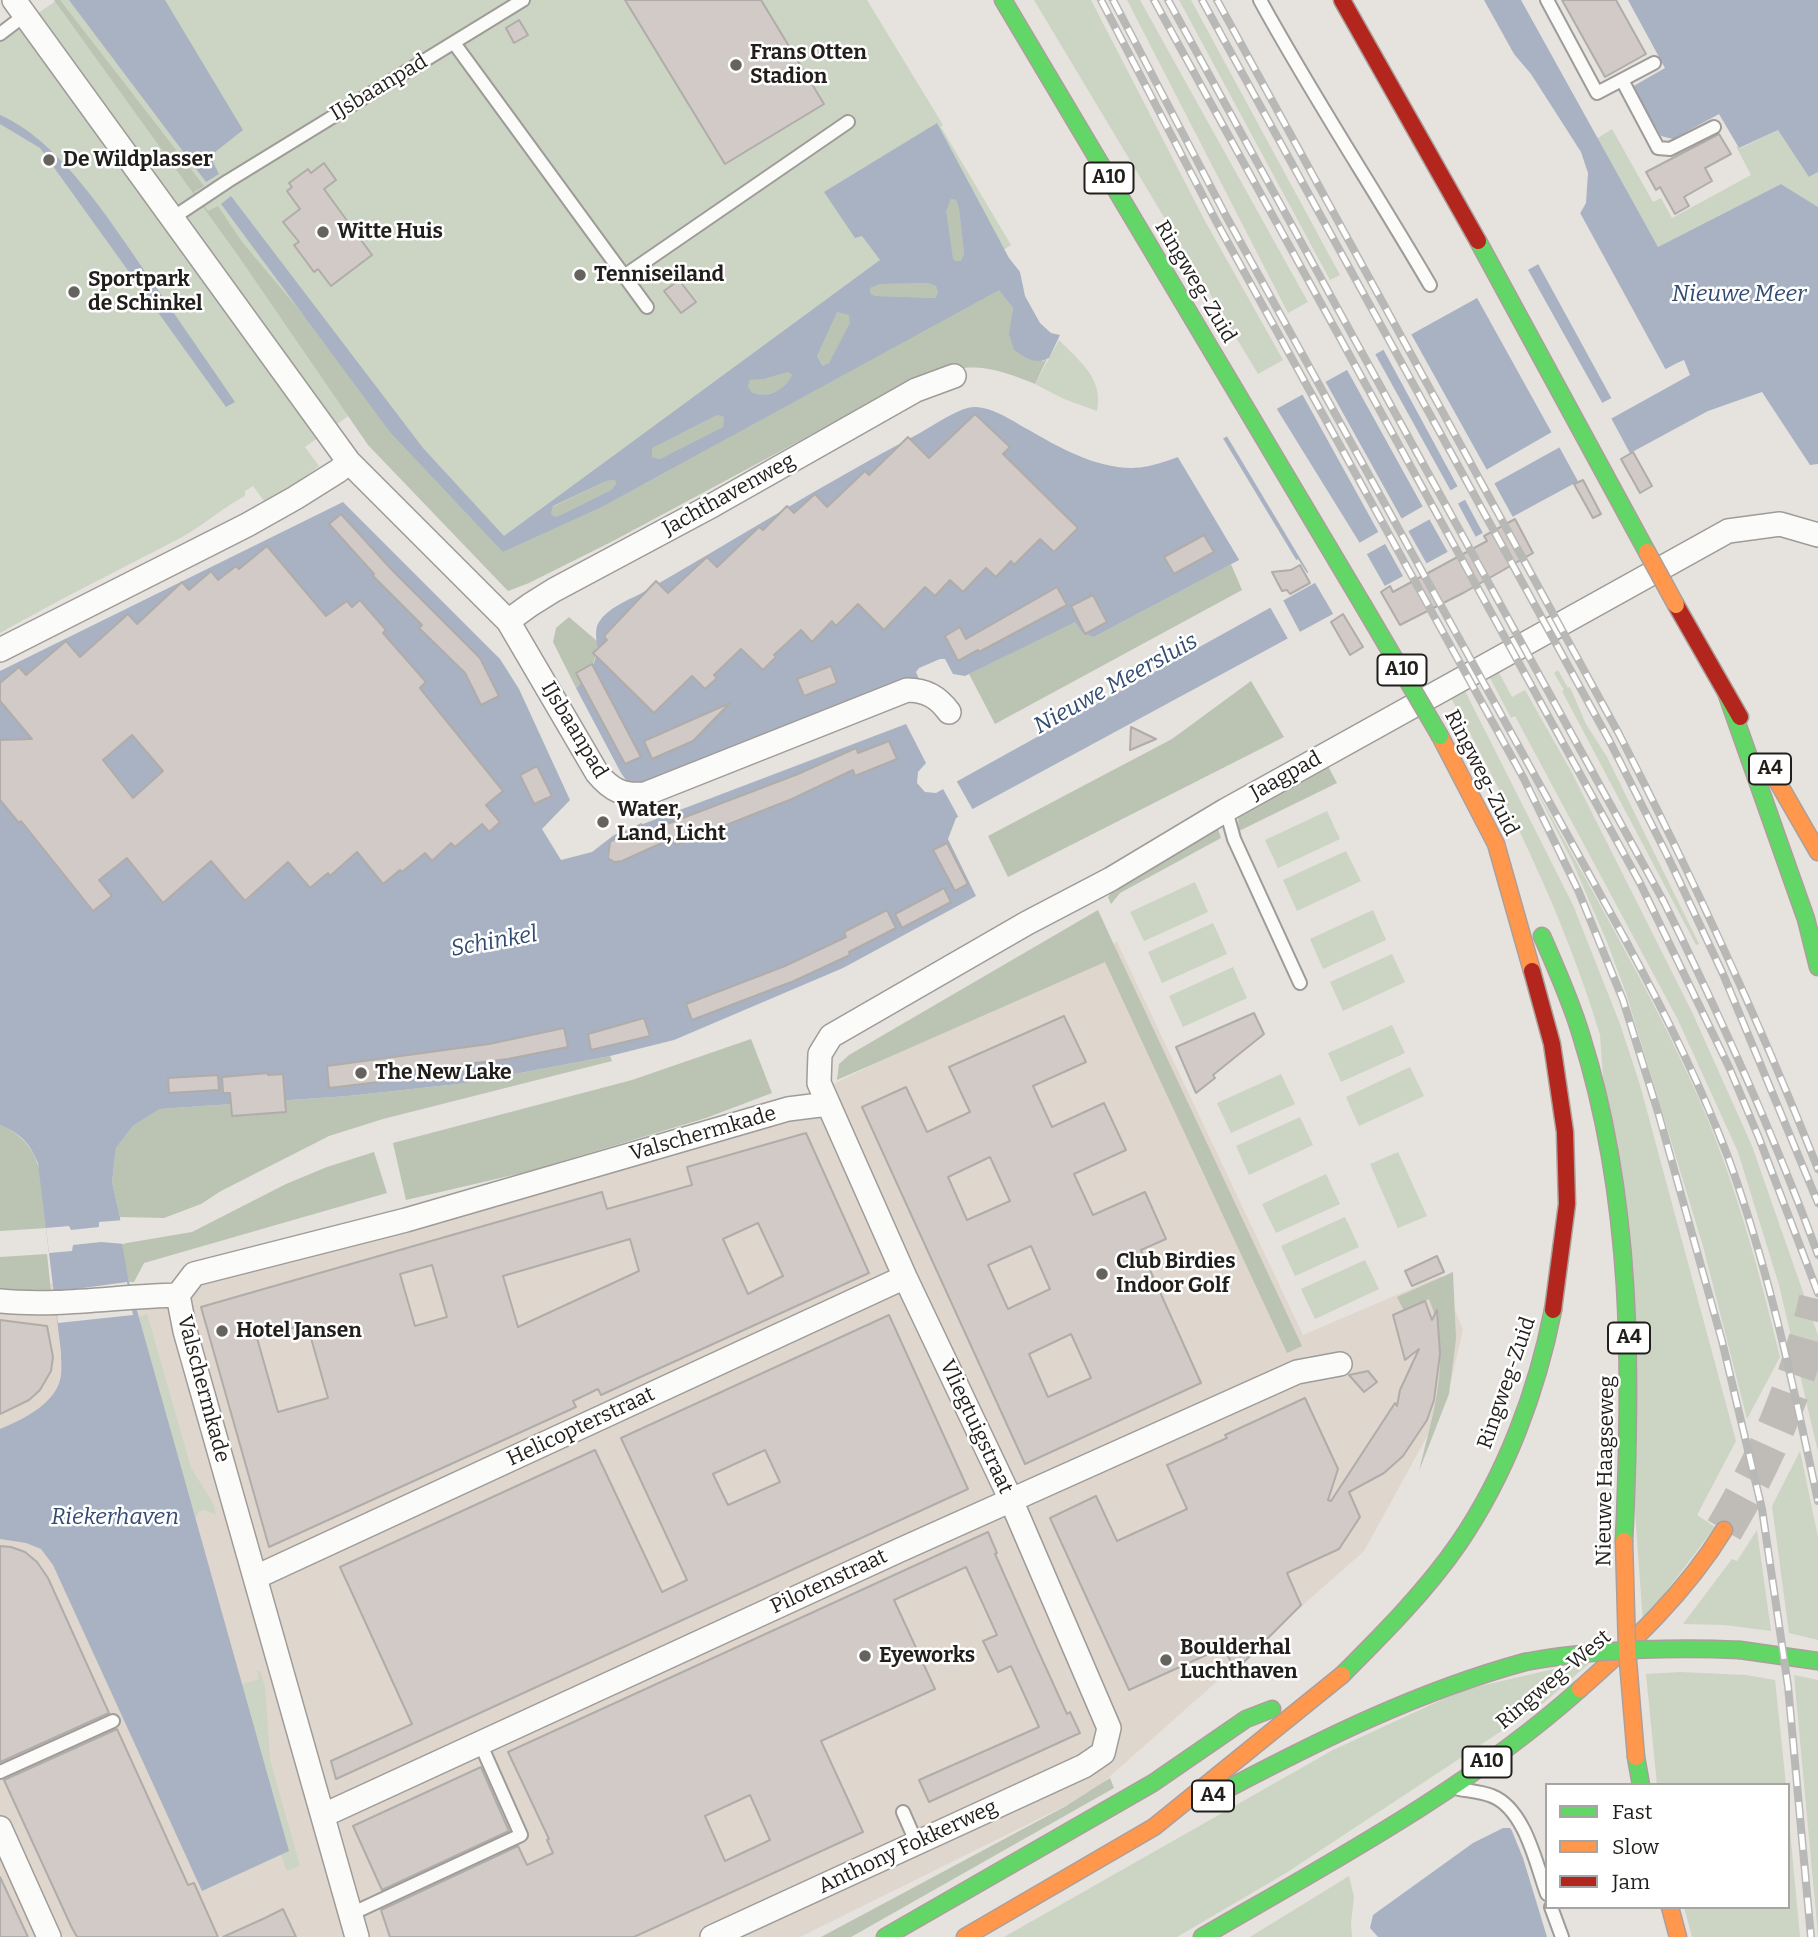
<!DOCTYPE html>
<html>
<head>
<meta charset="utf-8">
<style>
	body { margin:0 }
	#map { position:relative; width:1818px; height:1937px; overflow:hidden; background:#e6e2de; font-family:Bitter,serif }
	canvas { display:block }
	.legend { position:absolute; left:1545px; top:1783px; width:245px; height:126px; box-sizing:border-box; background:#fff; border:2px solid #a6a5a4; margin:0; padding:9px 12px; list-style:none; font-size:21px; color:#211e1b }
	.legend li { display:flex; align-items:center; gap:14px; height:35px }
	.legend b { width:35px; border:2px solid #a6a5a4 }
</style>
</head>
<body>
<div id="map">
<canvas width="1818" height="1937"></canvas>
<ul class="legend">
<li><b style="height:9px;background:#63d668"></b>Fast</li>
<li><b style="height:9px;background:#ff974d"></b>Slow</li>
<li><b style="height:9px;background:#b3261e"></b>Jam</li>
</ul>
</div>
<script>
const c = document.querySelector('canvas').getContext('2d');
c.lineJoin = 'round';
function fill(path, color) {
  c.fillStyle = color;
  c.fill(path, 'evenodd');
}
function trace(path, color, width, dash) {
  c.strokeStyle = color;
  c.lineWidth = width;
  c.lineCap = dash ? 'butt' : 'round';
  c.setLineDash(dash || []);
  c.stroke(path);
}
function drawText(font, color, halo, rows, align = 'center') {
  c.font = font + ' Bitter,serif';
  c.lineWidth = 5;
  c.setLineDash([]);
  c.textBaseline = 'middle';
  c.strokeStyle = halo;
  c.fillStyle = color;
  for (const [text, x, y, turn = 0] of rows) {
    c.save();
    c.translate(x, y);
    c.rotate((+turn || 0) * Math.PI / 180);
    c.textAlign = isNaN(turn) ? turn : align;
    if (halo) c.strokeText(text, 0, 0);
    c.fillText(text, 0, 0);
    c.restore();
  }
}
const built = new Path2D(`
	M1117 942 1303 1335 1441 1276 1463 1330 1446 1402 1364 1551 1091 1793 800 1937H0V1273L28 1283 181 1285 766 1118Z`);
const green = new Path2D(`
	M57 0H867L943 125 941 127 1011 245 510 571 354 412 305 447 319 466 267 505 253 486 245 491V496C222 508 204 525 182 537 121 569 60 599 0 633V40Z
	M1034 0H1091L1205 221 1283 360 1258 374Z
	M1127 0H1140L1308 302 1288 313Z
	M1179 0H1191L1340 275 1330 280Z
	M1612 129 1653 202 1661 198 1672 218 1751 175 1736 146 1741 148 1778 130 1810 177 1818 172V207L1781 184 1658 247 1596 139Z
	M1059 340C1079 361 1104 378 1097 411L1064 399 1035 384Z
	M1497 669 1512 697 1525 690 1572 773 1692 1012 1752 1146 1818 1335V1452L1779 1285 1738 1152 1677 1018 1515 716 1511 718 1488 674Z
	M1558 670 1568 688 1570 687 1586 724 1607 757 1699 944 1696 945 1562 691 1564 690 1554 673Z
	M1463 687 1573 905 1620 1024 1640 1085 1736 1441 1697 1515 1715 1527 1643 1622 1600 1035C1564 915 1508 803 1449 694Z
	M1526 770C1584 879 1649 986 1699 1099 1735 1181 1759 1270 1780 1357L1747 1419 1703 1246 1626 993 1607 942 1573 863Z
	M1327 811 1340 839 1278 868 1265 840Z
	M1346 851 1361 881 1297 911 1283 880Z
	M1195 882 1208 912 1144 941 1130 912Z
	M1373 910 1386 940 1323 969 1310 939Z
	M1213 923 1227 954 1162 983 1148 952Z
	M1392 954 1405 982 1343 1011 1330 982Z
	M1233 967 1247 998 1183 1027 1169 996Z
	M1392 1025 1405 1053 1341 1082 1328 1053Z
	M1410 1067 1424 1096 1359 1126 1346 1097Z
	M1281 1074 1295 1104 1231 1133 1217 1103Z
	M1300 1117 1313 1145 1249 1175 1236 1146Z
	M1398 1152 1427 1216 1398 1228 1370 1164Z
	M1326 1174 1340 1204 1276 1233 1262 1204Z
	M1345 1217 1359 1247 1295 1276 1281 1246Z
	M1365 1260 1379 1289 1315 1319 1301 1289Z
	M147 1314 191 1468 213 1503 216 1515 205 1510 199 1512 195 1518 139 1317Z
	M1800 1451 1818 1537V1640L1789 1633 1772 1506Z
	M1757 1530 1771 1631 1725 1625 1683 1624 1732 1559 1737 1561Z
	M1593 1660 1541 1705 1286 1873 1177 1937H1004L1333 1750 1463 1690Z
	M257 1671H260L265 1687 270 1760 300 1866 287 1871 281 1855 289 1851 242 1684 259 1679Z
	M1680 1672 1746 1675 1775 1680 1786 1785H1657L1646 1674Z
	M1794 1675 1818 1680V1936Z
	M1788 1810 1800 1937H1692L1684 1907H1788Z
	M1349 1876 1354 1897 1351 1923 1352 1937H1250Z`);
const forest = new Path2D(`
	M54 0H60L204 186 194 192 208 211 218 206 242 242 503 552 602 507 999 289 1013 308 1010 334 1043 361 1047 359 1035 384C974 359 962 365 902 386L613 541 529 583 508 591 368 445 237 254Z
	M951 199 956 200 959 208 964 254 962 261H955L953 258 945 211Z
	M928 283 936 286 938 292 935 298 875 296 871 294 870 288 880 284Z
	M837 311 849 315 851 323 829 363 824 366 817 356Z
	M788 372 792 375 785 388C773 393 762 397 750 392L748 386 750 380 764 379Z
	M717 415 724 417 723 427 660 459 652 457 651 448Z
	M615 480 616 484 611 490 563 514 555 517 551 514 553 507 606 481Z
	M1231 564 1242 590 995 724 969 674 1075 621 1094 637Z
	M569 617 597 641C597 661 590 674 576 688L553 642 556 628Z
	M1251 681 1284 737 1008 877 988 836 1172 739Z
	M1328 766 1337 783 1239 831 1238 816Z
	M1218 829 1221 838 1120 893 1111 904 1108 897 1113 890Z
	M1098 910 1114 945 1302 1346 1287 1353 1105 962 837 1080 839 1064 849 1055Z
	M751 1039 772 1093 706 1118 526 1172 406 1200 393 1143 632 1080Z
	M610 1056 612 1061 383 1119 329 1136 221 1191 201 1204 164 1218 120 1217 112 1182 116 1148 133 1126 160 1109 348 1096 467 1083Z
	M0 1125C46 1144 42 1185 47 1228L0 1231Z
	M374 1152 387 1193 144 1263 134 1282H129L121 1244 192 1232 286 1184 327 1167Z
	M47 1254 51 1291 32 1293 0 1289V1257Z
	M1453 1272 1456 1339 1449 1394 1419 1471C1433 1414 1453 1356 1429 1299L1404 1311 1397 1297Z
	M1110 1778 1114 1788 851 1937H821L1066 1806Z`);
const water = new Path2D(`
	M69 0H165L243 130 210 156 219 174 206 182Z
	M1484 0H1521L1658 247 1781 184 1818 207V464L1810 465 1762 392 1708 411 956 818 948 839 976 896 843 968 674 1040 610 1056 467 1083 348 1096 160 1109 133 1126 116 1148 112 1182 120 1217 122 1244 129 1282 289 1851 202 1891 53 1565 41 1549 26 1543 0 1539V1429C22 1420 58 1403 61 1375 62 1368 61 1360 61 1352L38 1163C29 1142 21 1134 0 1125V671L343 502 500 659 519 689 570 800 542 829 561 860 592 852 614 835 906 724 926 763 918 772 917 783 925 792 936 793 1690 375 1684 360 1677 363 1604 402 1307 573 1298 559 1268 577 1254 552 1094 637 1083 633 1075 622 965 676 953 674 945 659H940L919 668 916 672 919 679 684 771 638 786 628 783 621 773 576 688C587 677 596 665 597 649 597 641 594 629 599 622 608 608 626 601 640 594 733 541 823 484 918 434 933 426 959 407 975 407 993 407 1014 422 1029 430 1063 450 1108 475 1149 466 1175 460 1199 448 1224 438L1544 261 1566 238 1586 203 1588 173 1581 152 1531 74 1514 54Z
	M1628 0H1818V172L1809 177 1778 130 1739 148 1719 114 1673 139 1661 136 1632 87 1665 68Z
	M0 115C60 141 110 221 147 274 176 317 206 359 235 402L226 407 40 148 0 124Z
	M937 123 1009 258 1020 272 1025 296 1040 323 1051 333 1060 335 1049 358C1035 365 1026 358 1014 350L1009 334 1013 308 999 290 602 507 503 552 390 432 221 204 231 196 423 448 504 536 880 260 862 236 855 238 824 192ZM951 199 956 200 959 208 964 254 961 261H955L953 258 946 211ZM928 283 936 286 938 292 935 298 875 296 871 294 870 288 880 284ZM837 312 849 315 850 323 829 363 823 366 817 356ZM788 372 792 375C785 391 767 399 751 392L748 386 750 380 764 379ZM717 415 724 417 723 427 660 459 652 457V448ZM615 480 616 484 611 490 563 514 555 517 551 514 553 506 606 481Z
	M1503 1828H1510L1512 1831 1523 1858 1547 1937H1378L1370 1928 1373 1915 1473 1843Z`);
const pier = new Path2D(`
	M1578 209 1667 372 1613 401 1537 262 1553 249 1563 236Z
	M1527 268 1604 406 1553 435 1476 296Z
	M1410 332 1488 472 1459 489 1382 347Z
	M1374 352 1452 493 1424 509 1346 368Z
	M1324 379 1403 521 1380 535 1301 392Z
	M1275 406 1361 545 1310 575 1225 433Z
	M1610 416 1632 457 1580 485 1557 443Z
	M1221 435 1306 576 1297 564 1268 581 1253 557 1241 563 1176 454Z
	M1492 479 1515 521 1485 537 1463 496Z
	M1456 500 1478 541 1450 556 1427 515Z
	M1406 527 1428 566 1404 578 1383 540Z
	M1365 551 1386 588 1335 617 1314 581Z
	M1283 600 1300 632 1288 639 1270 607Z
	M956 780 973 810 959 818 942 787Z
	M124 1220 125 1244 101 1242 73 1245 72 1251 49 1253 46 1228 69 1226 71 1230 99 1227V1222Z
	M127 1282 133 1315 58 1323 54 1292Z`);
const building = new Path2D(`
	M625 0H761L824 104 725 164Z
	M1562 0H1616L1646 54 1605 77Z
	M519 20 528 35 514 43 506 28Z
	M1719 134 1731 154 1705 168 1712 181 1684 197 1689 206 1675 214 1660 187 1656 190 1646 172Z
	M324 163 336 180 324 189 372 255 331 286 318 269 314 272 294 245 299 242 283 222 300 209 287 191 292 187 289 183 308 169 311 173Z
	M679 280 696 302 681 313 664 291Z
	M975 414 1010 447 1003 454 1078 528 1054 552 1040 539 1014 565 1011 561 996 577 986 568 963 592 950 580 935 596 925 587 884 630 858 604 836 626 832 621 812 642 801 630 774 655 776 657 763 670 741 649 714 675 717 678 705 689 692 676 654 713 593 653 607 640 604 636 656 581 668 593 707 557 717 567 759 527 763 530 787 506 794 513 815 494 827 507 865 471 869 475 908 437 929 458Z
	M1633 452 1652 486 1640 493 1621 459Z
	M1583 480 1601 514 1593 518 1574 484Z
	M341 514 392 570 480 658 499 696 481 705 465 673 419 628 422 625 373 576 374 574 329 524Z
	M1515 519 1533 553 1465 592 1400 625 1381 592 1390 586 1393 592 1487 541 1484 536Z
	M1204 535 1214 552 1174 574 1164 557Z
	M267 546 326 616 347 601 352 607 360 600 386 630 383 633 426 682 420 688 503 791 486 805 500 822 489 832 482 824 455 847 451 843 432 861 425 853 402 872 400 870 383 884 357 852 330 876 328 873 310 888 288 862 245 901 211 861 163 903 127 858 99 880 112 896 93 911 21 821 19 823 0 800V740L32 739 0 701V683L19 667 26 675 66 641 80 657 128 614 137 624 182 582 189 590 211 571 218 580 236 566 239 569ZM132 735 163 771 133 798 103 760Z
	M1300 565 1310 583 1290 594 1287 590 1282 591 1272 572 1291 570Z
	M1057 587 1067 605 979 652 978 650 958 661 945 636 960 627 966 639Z
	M1093 595 1107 622 1085 634 1071 606Z
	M1343 614 1363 647 1350 655 1331 622Z
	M592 664 641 757 625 764 576 673Z
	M831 666 837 683 804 696 797 679Z
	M730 703 693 741 652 759 644 741Z
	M1131 727 1156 739 1130 750Z
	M889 741 897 759 855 776 853 770 792 799 676 845 673 838 622 861 614 862 608 858 610 842 641 824 646 832 798 774 856 748 858 753Z
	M537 766 552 796 534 804 520 775Z
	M947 843 968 884 955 891 933 850Z
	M944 888 951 902 902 928 895 914Z
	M887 910 896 928 849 952 850 955 794 981 692 1020 686 1004 785 966 846 937 844 932Z
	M1254 1013 1264 1034 1213 1075 1215 1078 1196 1093 1176 1047Z
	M1064 1016 1086 1062 1033 1086 1052 1127 1104 1103 1126 1150 1074 1174 1093 1215 1145 1192 1166 1239 1141 1250 1201 1383 1025 1464 862 1107 906 1087 927 1132 970 1112 949 1067ZM990 1157 1010 1201 967 1220 948 1177ZM1031 1246 1050 1289 1008 1309 988 1265ZM1071 1334 1091 1378 1048 1397 1029 1354Z
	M644 1018 650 1036 591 1050 588 1034Z
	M564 1028 568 1047 508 1059 394 1073 395 1080 329 1088 327 1066 489 1044Z
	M268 1073V1075L283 1074 286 1112 232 1116 230 1093H223L222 1077Z
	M218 1075 219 1090 169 1093 168 1078Z
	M806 1133 869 1273 601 1395 598 1389 573 1401 576 1407 269 1547 201 1307 602 1192 607 1209 692 1185 687 1167ZM758 1223 783 1276 748 1294 723 1239ZM630 1239 639 1271 518 1327 503 1276ZM432 1265 447 1317 415 1326 400 1274ZM307 1324 328 1398 278 1412 257 1338Z
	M1437 1256 1444 1272 1412 1286 1405 1271Z
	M1425 1301 1432 1320 1437 1310 1440 1354 1434 1400 1427 1420 1403 1456 1384 1473 1349 1492 1360 1517 1339 1549 1287 1573 1301 1605 1235 1671 1224 1647 1129 1690 1050 1518 1096 1496 1117 1541 1187 1509 1167 1465 1227 1438 1225 1435 1305 1398 1338 1469 1328 1500 1331 1501 1395 1403 1397 1406 1400 1390 1419 1349 1405 1360 1393 1315Z
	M889 1315 968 1489 336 1779 331 1761 412 1724 340 1567 595 1450 662 1592 687 1580 621 1438ZM765 1450 780 1482 728 1505 713 1474Z
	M0 1320 47 1326 53 1357 51 1371 40 1390 29 1400 0 1414Z
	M1368 1371 1377 1382 1364 1392 1349 1375Z
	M988 1532 997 1553 995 1554 1036 1646 1067 1714 1070 1712 1080 1733 929 1802 919 1780 1039 1727 1011 1666 998 1672 983 1641 997 1635 966 1567 894 1600 935 1689 821 1741 863 1832 634 1937H390L381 1910 518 1846 527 1865 553 1853 547 1840 549 1839 508 1752ZM750 1795 770 1840 725 1861 705 1816Z
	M0 1546 11 1547 25 1552 37 1562 48 1578 109 1713 0 1762Z
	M117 1729 188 1885 194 1883 218 1937H77L71 1926 4 1780Z
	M481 1767 509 1831 382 1890 353 1826Z
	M0 1877 28 1937H0Z
	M283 1909 296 1937H223L265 1918Z`);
const highwayTunnel = new Path2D(`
	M1724 1530C1767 1458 1799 1381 1818 1299`);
const lane = new Path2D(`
	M1260 0C1313 97 1374 189 1430 285
	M1547 0 1597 93 1654 63
	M0 34 25 15
	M454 43 647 307
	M1622 80 1658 148 1670 149 1714 127
	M171 219 228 181 523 0
	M624 276 848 122
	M1226 810 1234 839 1300 983
	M0 1772 113 1721
	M1459 1789C1470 1791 1482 1792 1492 1796 1525 1809 1536 1864 1547 1894
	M903 1812 917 1844
	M1551 1907 1562 1937
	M351 1914 521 1835 480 1743`);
const street = new Path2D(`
	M14 0 349 462 508 621 597 773C611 790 623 796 645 794L907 690C926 690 938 697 949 712
	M508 621 530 605 554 590 713 505 916 390 954 376
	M0 650 247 525 295 498 338 471 349 462
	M0 1301C59 1307 119 1296 178 1295
	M256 1577 905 1277
	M324 1815 900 1550 1297 1372 1340 1364
	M0 1828 49 1937
	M357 1937 185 1331 178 1295 194 1274 406 1220 788 1109 828 1104
	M712 1937 1084 1766 1103 1753 1109 1728 1011 1500 905 1277 819 1083 820 1054 831 1036 1027 923 1111 879 1226 810 1728 531 1780 524 1818 535`);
const fast = new Path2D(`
	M1003 0 1363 605
	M1478 241 1647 552
	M1727 695 1806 919 1818 967
	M1542 936C1556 968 1571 1001 1581 1035 1633 1200 1632 1370 1624 1541
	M1740 1650 1818 1661
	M1342 1675C1383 1634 1426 1591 1459 1543 1506 1474 1537 1391 1553 1310
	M1636 1757 1641 1785
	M1225 1790C1322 1739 1419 1691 1525 1662
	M885 1937 1153 1783 1246 1719 1272 1709
	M1202 1937C1331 1862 1468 1789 1580 1689`);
const slow = new Path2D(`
	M1440 736 1496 844 1532 971
	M1772 772 1818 852
	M1580 1689C1634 1641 1686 1592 1724 1530
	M1670 1907 1678 1937
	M965 1937 1154 1827 1342 1675`);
const jam = new Path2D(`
	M1342 0 1478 241
	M1676 605 1740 717
	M1532 971 1552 1044 1565 1132 1567 1204 1553 1310`);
const rail = new Path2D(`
	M1101 0 1216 221 1524 779 1578 890 1623 1000 1658 1112 1722 1341 1762 1509 1788 1686 1811 1937
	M1113 0 1226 216 1626 941C1664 1011 1700 1083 1728 1157 1769 1269 1793 1385 1818 1501
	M1154 0 1640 883 1729 1067 1759 1138 1818 1293
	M1168 0 1664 902C1721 1018 1774 1134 1818 1255
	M1202 0 1609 740 1668 857 1723 974 1818 1203
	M1217 0 1619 734C1692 876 1759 1020 1818 1169`);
const fastBridge = new Path2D(`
	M1363 605 1440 736
	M1525 1662C1597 1649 1667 1647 1740 1650`);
const slowBridge = new Path2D(`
	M1647 552 1676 605
	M1624 1541 1627 1649 1636 1757`);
const markers = [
	[736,65,7,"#66635f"],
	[49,160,7,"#66635f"],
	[323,232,7,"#66635f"],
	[580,275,7,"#66635f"],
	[74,292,7,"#66635f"],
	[603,822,7,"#66635f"],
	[361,1073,7,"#66635f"],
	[1102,1274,7,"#66635f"],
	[222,1331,7,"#66635f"],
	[865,1656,7,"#66635f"],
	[1166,1660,7,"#66635f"]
];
const shields = [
	[1109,178,49],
	[1402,670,49],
	[1770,769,42],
	[1629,1338,42],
	[1487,1762,49],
	[1213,1796,42]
];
const shieldNames = [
	["A10",1109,178],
	["A10",1402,670],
	["A4",1770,769],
	["A4",1629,1338],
	["A10",1487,1762],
	["A4",1213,1796]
];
const poiNames = [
	["Frans Otten",750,53],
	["Stadion",750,77],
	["De Wildplasser",63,160],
	["Witte Huis",337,232],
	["Tenniseiland",594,275],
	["Sportpark",88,280],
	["de Schinkel",88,304],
	["Water,",617,810],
	["Land, Licht",617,834],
	["The New Lake",375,1073],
	["Club Birdies",1116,1262],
	["Indoor Golf",1116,1286],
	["Hotel Jansen",236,1331],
	["Boulderhal",1180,1648],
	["Luchthaven",1180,1672],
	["Eyeworks",879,1656]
];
const streetNames = [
	["IJsbaanpad",379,88,-31],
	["Ringweg-Zuid",1195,282,59],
	["Jachthavenweg",729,495,-29],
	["IJsbaanpad",574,730,59],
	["Ringweg-Zuid",1481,773,63],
	["Jaagpad",1286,776,-29],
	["Valschermkade",703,1134,-16],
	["Ringweg-Zuid",1507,1383,-71],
	["Valschermkade",203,1389,75],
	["Helicopterstraat",581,1427,-25],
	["Vliegtuigstraat",976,1427,65],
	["Nieuwe Haagseweg",1606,1471,-89],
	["Pilotenstraat",829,1582,-25],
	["Ringweg-West",1554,1680,-40],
	["Anthony Fokkerweg",908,1847,-25]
];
const waterNames = [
	["Nieuwe Meer",1739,295],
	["Nieuwe Meersluis",1116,684,-29],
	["Schinkel",494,942,-10],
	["Riekerhaven",115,1518]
];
fill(built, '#dfd6cd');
fill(green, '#ccd4c4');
fill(forest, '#bbc3b3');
fill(water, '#a8b2c3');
fill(pier, '#e6e2de');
fill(building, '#d1cac6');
trace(building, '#b0acaa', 2);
trace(highwayTunnel, '#bfbbb7', 38, [38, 19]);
trace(lane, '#9e9b98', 16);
trace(street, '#9e9b98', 26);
trace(fast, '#ac9f9b', 19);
trace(slow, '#ac9f9b', 19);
trace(jam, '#ac9f9b', 19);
trace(lane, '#fbfbfa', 12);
trace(street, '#fbfbfa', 23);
trace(fast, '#63d668', 16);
trace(slow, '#ff974d', 16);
trace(jam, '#b3261e', 16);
trace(rail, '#b8b8b6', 8);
trace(rail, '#fff', 5, [16]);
trace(fastBridge, '#ac9f9b', 19, []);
trace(slowBridge, '#ac9f9b', 19, []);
trace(fastBridge, '#63d668', 16);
trace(slowBridge, '#ff974d', 16);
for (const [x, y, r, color] of markers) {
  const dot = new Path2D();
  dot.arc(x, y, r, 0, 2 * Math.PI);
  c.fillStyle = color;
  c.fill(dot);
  trace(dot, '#fff', 2.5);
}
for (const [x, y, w] of shields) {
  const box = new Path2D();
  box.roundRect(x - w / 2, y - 15.5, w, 31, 5);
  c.fillStyle = '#fff';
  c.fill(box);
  trace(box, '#211e1b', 2);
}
drawText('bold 19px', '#211e1b', null, shieldNames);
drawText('bold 21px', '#211e1b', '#fff', poiNames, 'left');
drawText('21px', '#211e1b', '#fff', streetNames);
drawText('italic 23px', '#324b72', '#fff', waterNames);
</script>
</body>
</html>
